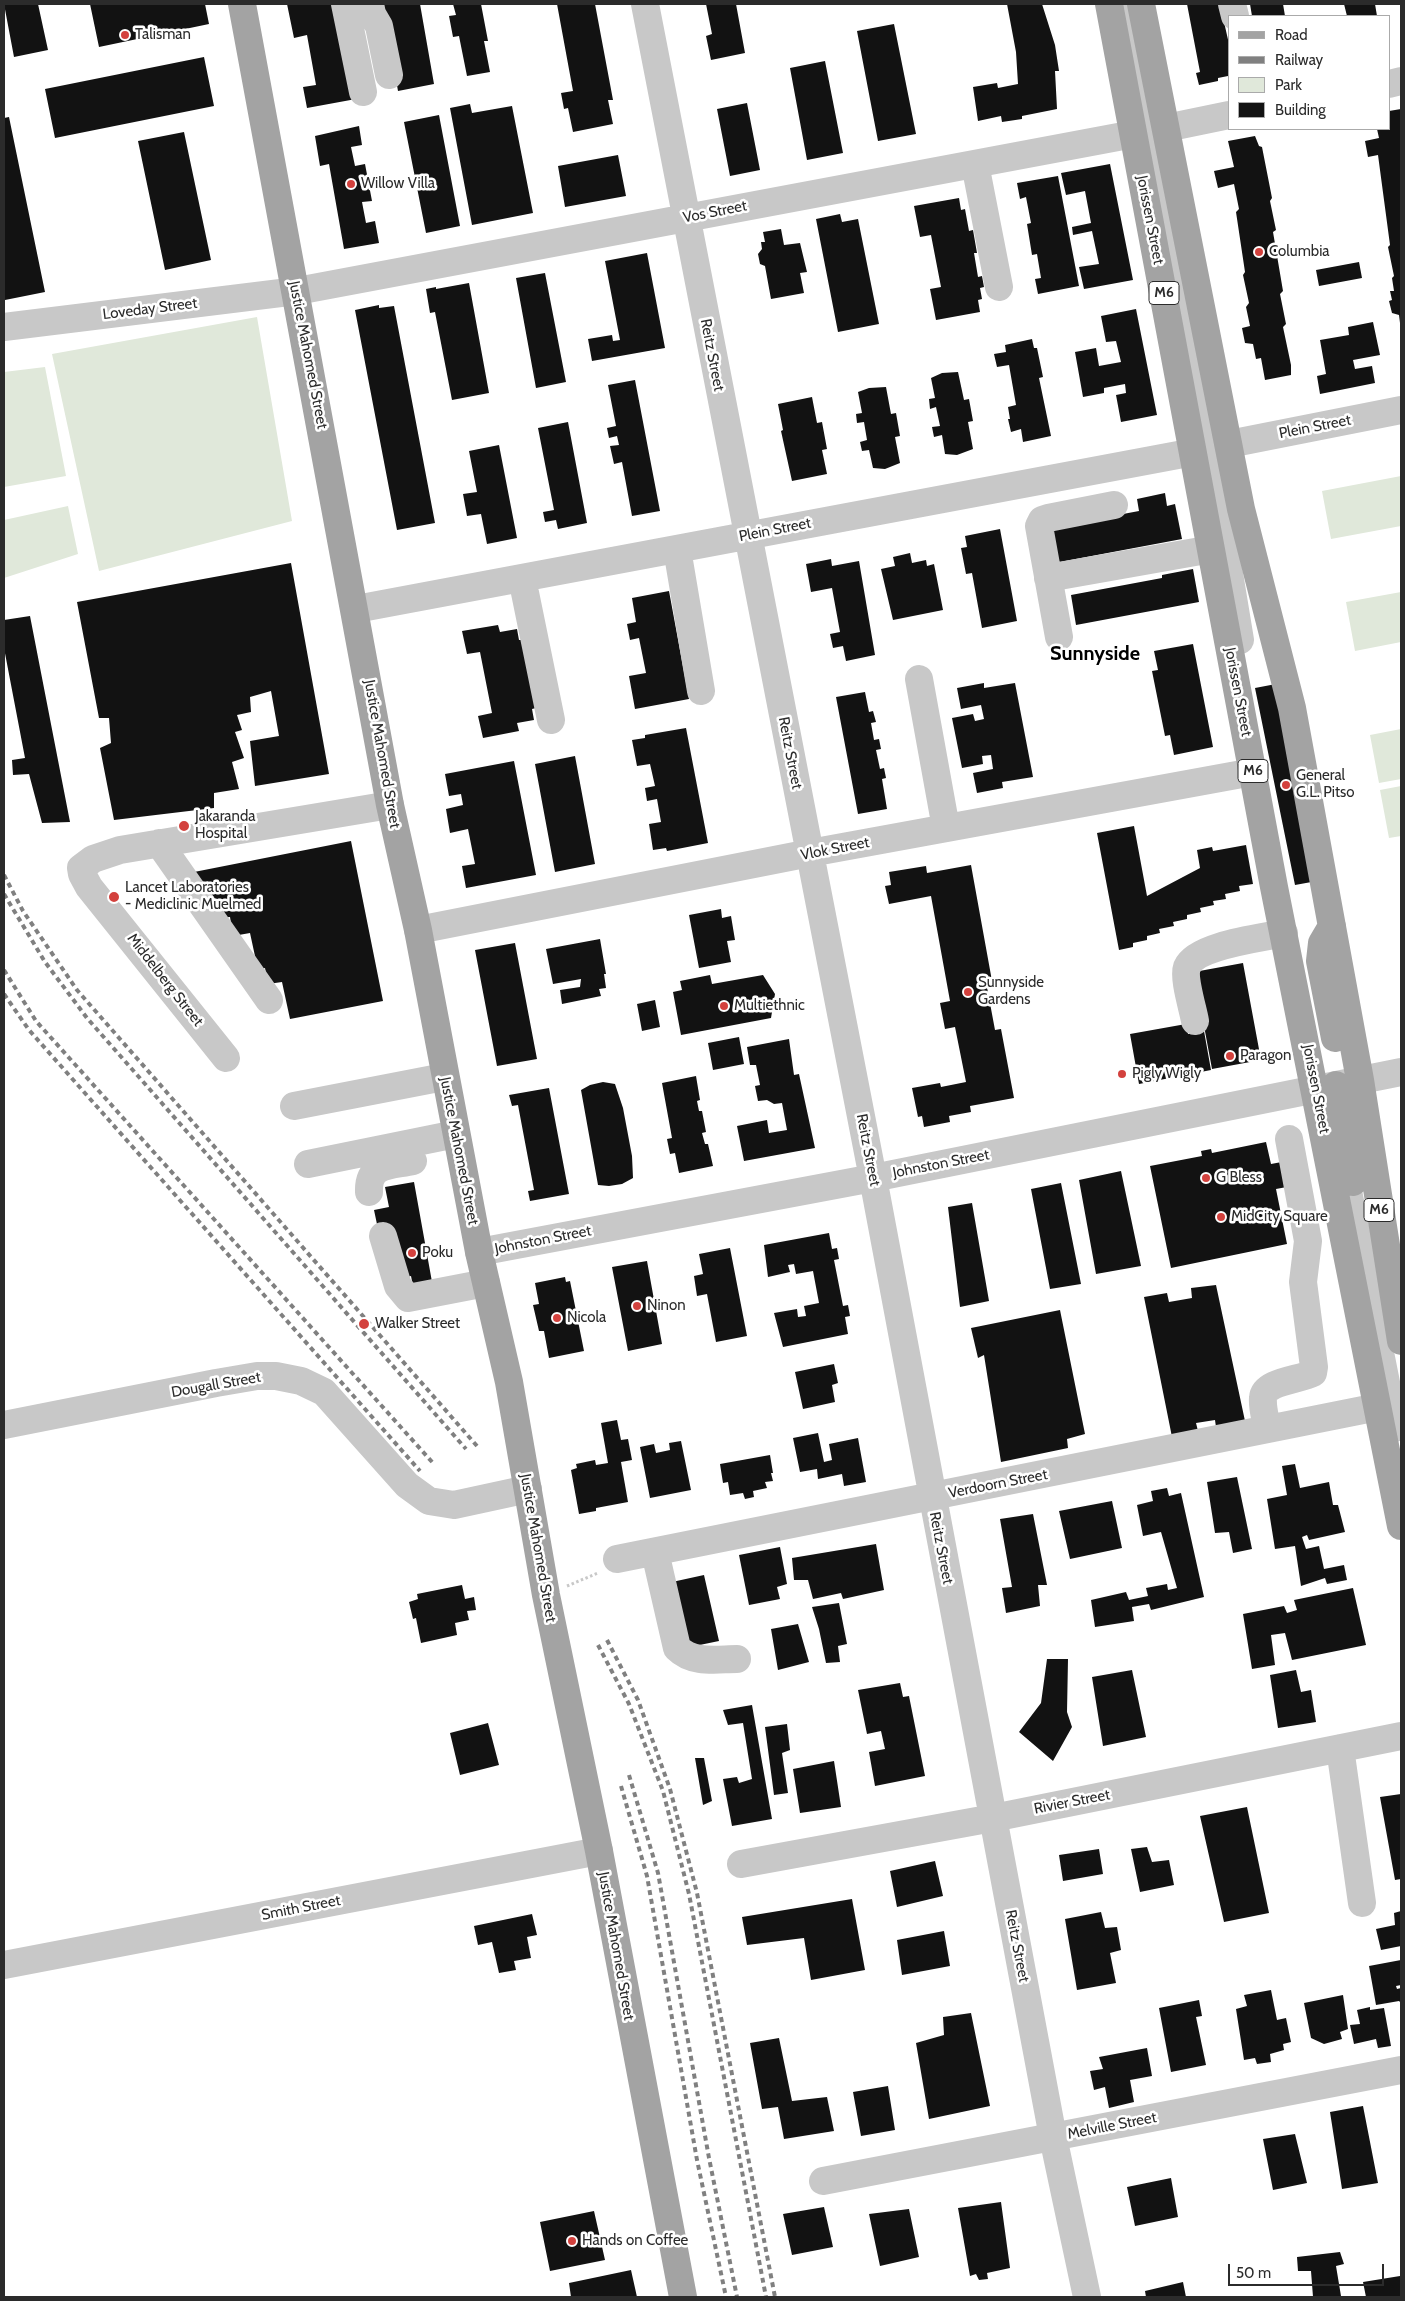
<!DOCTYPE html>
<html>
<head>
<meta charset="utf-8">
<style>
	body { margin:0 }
	#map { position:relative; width:1405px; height:2301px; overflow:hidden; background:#fff; font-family:Cabin,sans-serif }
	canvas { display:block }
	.frame { position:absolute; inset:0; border:5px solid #2b2b2b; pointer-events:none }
	.legend { position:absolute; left:1228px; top:15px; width:162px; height:115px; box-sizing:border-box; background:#fff; border:1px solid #aaa; margin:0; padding:6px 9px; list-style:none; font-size:15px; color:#2b2b2b }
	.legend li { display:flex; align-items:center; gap:10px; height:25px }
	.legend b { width:25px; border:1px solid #aaa }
	.scale { position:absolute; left:1228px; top:2264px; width:156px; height:22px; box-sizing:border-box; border:2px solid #2b2b2b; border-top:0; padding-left:6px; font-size:15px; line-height:18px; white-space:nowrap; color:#2b2b2b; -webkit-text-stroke:4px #fff; paint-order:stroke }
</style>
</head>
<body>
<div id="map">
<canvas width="1405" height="2301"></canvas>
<div class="frame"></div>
<ul class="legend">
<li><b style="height:6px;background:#a3a3a3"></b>Road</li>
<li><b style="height:6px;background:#808080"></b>Railway</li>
<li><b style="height:14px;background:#e0e8da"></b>Park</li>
<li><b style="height:14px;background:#121212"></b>Building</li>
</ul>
<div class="scale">50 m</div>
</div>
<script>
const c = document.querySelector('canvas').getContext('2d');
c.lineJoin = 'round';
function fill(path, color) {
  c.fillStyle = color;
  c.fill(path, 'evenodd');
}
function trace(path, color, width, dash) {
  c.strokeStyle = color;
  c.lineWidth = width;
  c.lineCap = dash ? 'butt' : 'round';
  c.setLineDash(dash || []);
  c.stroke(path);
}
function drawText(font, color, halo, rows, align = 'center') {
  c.font = font + ' Cabin,sans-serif';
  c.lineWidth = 5;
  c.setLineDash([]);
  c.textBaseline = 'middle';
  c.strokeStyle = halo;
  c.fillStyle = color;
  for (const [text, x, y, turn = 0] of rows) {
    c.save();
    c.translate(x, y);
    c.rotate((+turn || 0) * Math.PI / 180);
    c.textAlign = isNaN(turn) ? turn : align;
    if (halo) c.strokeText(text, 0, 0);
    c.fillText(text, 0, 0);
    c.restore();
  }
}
const green = new Path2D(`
	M257 317 292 521 99 571 52 354Z
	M45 367 66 476 4 487V372Z
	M1401 476V526L1331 539 1322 491Z
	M68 506 78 554 4 578V520Z
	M1401 592V642L1355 651 1346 602Z
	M1401 729V779L1379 783 1370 735Z
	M1401 786V836L1389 838 1380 790Z`);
const building = new Path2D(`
	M4 4H38L48 50 14 57Z
	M90 4H205L209 24 99 47Z
	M287 4H338L356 99 307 108 303 87 316 85 307 35 294 38Z
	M378 4H420L434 84 398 91 384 12Z
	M453 4H481L488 41H484L490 72 467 76 459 36 453 37 449 16 456 15Z
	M557 4H595L613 100H608L613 124 573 132 568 108 564 109 561 93 573 91Z
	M706 4H736L745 53 711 60 706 36 712 34Z
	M1007 4H1042L1055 45 1059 71H1055L1057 109 1022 116V119L1002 122 1001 116 978 121 973 87 997 83 998 88 1018 84 1016 52Z
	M1187 4H1224V22L1229 44 1228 76 1218 78V81L1199 85 1196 73 1200 72Z
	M1250 4H1283L1285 16H1252Z
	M1344 4H1375L1377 16H1347Z
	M894 24 916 134 878 141 857 31Z
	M204 57 214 106 55 138 45 89Z
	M825 61 843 153 807 160 790 68Z
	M747 103 760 170 730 176 717 109Z
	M470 104 472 113 512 106 533 213 472 225 450 108Z
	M1401 109V323H1400L1399 315 1392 313 1389 301 1392 300 1390 291H1394L1392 278 1394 276 1388 247 1390 245 1378 155 1368 157 1365 141 1379 138 1377 129H1389V111Z
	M439 115 460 226 426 233 404 122Z
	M9 117 45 292 5 300 4 118Z
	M359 126 362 145 351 147 355 166 365 164 372 201 362 202 366 223 375 221 379 243 344 249 329 164 320 166 315 136Z
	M184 132 211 260 165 270 138 141Z
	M1255 136 1259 146 1262 147 1272 198 1270 201 1276 230 1273 232 1283 291 1280 294 1286 324 1283 327 1291 365V375L1265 380 1261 358 1256 359 1253 344 1245 343 1242 328 1250 326 1246 307 1249 303 1243 275 1245 272 1236 212 1239 209 1234 184 1218 188 1214 171 1234 167 1228 141Z
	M618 155 626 196 565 207 558 166Z
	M1110 164 1133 280 1084 289 1079 267 1099 264 1092 231 1073 235 1072 227 1091 223 1085 191 1066 195 1061 173Z
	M1058 176 1079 286 1038 294 1035 279 1041 278 1037 254 1032 255 1027 224 1031 223 1026 197 1020 199 1017 183Z
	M959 198 961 210 965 209 969 231 973 230 977 253H974L978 277 982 276 984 287 980 288 982 299 978 300 980 312 936 320 930 289 941 287 931 235 920 237 914 206Z
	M840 214 842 222 858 219 879 324 838 332 816 219Z
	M781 229 784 245 800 243 807 272 800 273 804 293 771 299 765 266 760 264 758 254 762 249 761 242H765L763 232Z
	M647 253 665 348 592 361 588 339 612 335 613 341 620 340 605 261Z
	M1359 262 1362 278 1319 286 1316 270Z
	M545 273 566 382 536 388 516 278Z
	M469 283 489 393 452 400 435 312 430 313 426 289 436 287V289Z
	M379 305V308L394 306 435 523 397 530 355 310Z
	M1136 309 1157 415 1121 422 1116 395 1126 393 1125 384 1104 388V393L1083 397 1075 352 1096 348 1099 366 1121 362 1116 341 1106 342 1101 316Z
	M1373 322 1380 355 1353 360 1355 369 1372 366 1375 383 1320 394 1317 376 1326 374 1320 340 1349 335 1348 327Z
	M1032 339 1034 348H1037L1043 377 1039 378 1051 436 1023 442 1021 429 1011 432 1008 419H1010L1008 407 1016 405 1009 365 997 367 994 354 1006 352 1005 345Z
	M958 372 964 400 969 399 973 421 968 422 973 449 957 455 945 454 942 435 934 437 932 427 940 426 936 407 930 409 929 399 935 398 931 378 942 373Z
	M635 380 660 511 632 516 622 462 614 464 610 446 619 445 617 436 609 438 607 428 616 426 608 385Z
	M886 387 891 414 896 413 900 436 895 437 900 463 885 469 873 468 869 450 862 451 860 442 867 440 864 422 857 423 856 414 862 413 858 392 869 388Z
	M812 397 817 423 822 422 827 449 822 450 827 474 792 481 781 431 783 430 778 404Z
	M568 422 587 523 558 529 556 520 545 522 543 512 554 510 538 428Z
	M499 445 517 538 487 544 481 514 467 516 463 494 477 492 469 451Z
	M1165 493 1167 506 1175 504 1182 539 1049 564 1043 529 1139 511 1137 499Z
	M1000 529 1017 621 982 628 972 573 966 574 961 548 967 547 965 536Z
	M910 553 912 563 926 560 927 566 934 564 943 610 893 620 881 569 895 566 893 557Z
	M831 559 832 566 859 561 875 655 846 661 843 646 833 648 830 634 840 632 832 588 811 592 806 564Z
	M291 563 329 774 255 786 250 741 279 736 271 691 250 697 251 712 237 715 242 730 235 732 244 758 232 762 239 789 214 793V808L114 820 100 748 111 743 109 718H99L77 602Z
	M1193 569 1199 602 1076 625 1071 595 1162 578V575Z
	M669 591 689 699 635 709 629 676 646 673 639 638 630 640 627 624 636 622 632 598Z
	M30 616 70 822 42 823 29 774 13 775 12 760 25 758 4 648V620Z
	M498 625 500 632 517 629 519 640H523L536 708 532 709 534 720 517 723 519 731 483 738 478 716 492 713 480 652 467 654 462 631Z
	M1193 644 1213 747 1174 755 1170 735 1165 736 1152 671 1158 670 1154 651Z
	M984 683V688L1015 683 1033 777 1002 782 1003 788 977 793 973 773 993 769 991 755 982 756 983 764 962 768 952 718 973 714 975 721 984 719 981 705 961 709 957 688Z
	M1276 684 1317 881 1295 885 1255 688Z
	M865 692 869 712 873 711 876 722 871 723 874 740 879 739 881 749 876 750 880 769 884 768 886 778 882 779 887 809 858 814 836 697Z
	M686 728 708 843 667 851 666 848 653 850 649 824 661 822 657 799 647 801 645 788 655 786 650 764 637 766 632 740 645 738V735Z
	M575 756 595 864 555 872 535 764Z
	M514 761 536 875 466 888 462 866 475 864 468 829 450 833 446 809 463 805 461 794 449 796 445 774Z
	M1134 826 1147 896 1200 868 1197 850 1212 847 1213 851 1246 845 1253 884 1239 886 1240 891 1225 894 1226 899 1213 901 1214 905 1200 908 1201 912 1187 915V919L1173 922 1174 926 1159 929 1160 933 1147 936V940L1133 943V947L1119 950 1097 833Z
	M351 841 383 1001 290 1019 282 982 268 984 265 968 258 970 250 933 233 936 230 917 219 918 189 873Z
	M971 865 992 981 986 982 995 1030 1001 1029 1014 1098 970 1106 971 1112 949 1116 950 1122 924 1127 922 1116 918 1117 912 1088 940 1083 941 1087 966 1082 955 1027 945 1029 940 1003 950 1001 931 896 889 904 885 886 891 885 889 872 926 866 927 873Z
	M721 909 722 918 731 916 735 940 727 941 731 962 699 968 689 915Z
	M600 939 606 974H604L606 988 599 989 601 996 562 1004 560 990 580 987 581 979 553 984 546 949Z
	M515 943 537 1059 497 1066 475 950Z
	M1243 963 1261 1060 1212 1069 1194 972Z
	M710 975 712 984 763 975 775 994 771 1018 681 1035 673 992 682 990 680 981Z
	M655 1000 660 1027 642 1031 637 1004Z
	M1186 1024 1188 1034 1204 1031 1211 1070 1139 1084 1130 1034Z
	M739 1037 744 1064 713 1070 708 1043Z
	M789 1039 794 1075 799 1074 815 1148 744 1161 737 1126 767 1120 769 1133 787 1130 782 1103 774 1104 767 1100 758 1101 755 1086 760 1085 756 1065H750L747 1047Z
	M696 1076 700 1100 697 1101 699 1111H702L706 1132 702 1133 705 1144H708L713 1166 679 1173 675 1153 670 1154 667 1139 672 1138 662 1083Z
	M603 1082 615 1084 623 1108 632 1156 633 1178 622 1184 609 1186 598 1185 581 1090 590 1085Z
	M549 1088 569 1194 530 1201 528 1191 534 1190 518 1105 512 1106 509 1095Z
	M1266 1142 1271 1164 1287 1161 1292 1186 1276 1189 1287 1244 1171 1268 1150 1166 1202 1156 1201 1151 1211 1149 1212 1153Z
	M1121 1171 1141 1266 1096 1274 1079 1180Z
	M414 1182 434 1293 415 1296 411 1276 402 1278 378 1229 374 1210 389 1207 385 1187Z
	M1061 1183 1081 1284 1050 1289 1031 1189Z
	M972 1203 989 1301 960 1307 948 1207Z
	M829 1233 832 1249 837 1248 839 1259 834 1260 843 1306 848 1305 850 1316 845 1317 848 1334 783 1347 774 1313 797 1309 798 1317 806 1316 804 1306 819 1303 813 1271 796 1274 794 1264 788 1265 790 1272 768 1277 764 1245Z
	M730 1248 747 1336 716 1342 707 1294 697 1296 694 1276 703 1274 699 1254Z
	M647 1261 662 1344 628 1351 612 1267Z
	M565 1277 566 1282 570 1281 584 1351 549 1358 544 1331H539L533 1305 539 1304 535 1283Z
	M1216 1285 1245 1421 1216 1427 1215 1420 1196 1423 1198 1431 1172 1437 1144 1297 1167 1293 1169 1302 1192 1298 1191 1288Z
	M1060 1310 1085 1434 1067 1439 1068 1448 1001 1462 984 1355 978 1358 971 1328Z
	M834 1364 838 1383 832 1385 835 1402 803 1409 795 1372Z
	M617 1420 621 1440 628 1439 632 1460 621 1462 628 1502 596 1508V1511L579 1514 571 1470 577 1468 576 1464 595 1460 596 1465 608 1463 601 1423Z
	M818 1433 824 1462 832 1460 829 1444 858 1438 866 1482 844 1486 842 1474 818 1479 817 1469 800 1472 793 1438Z
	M681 1441 691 1490 650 1498 640 1447 654 1444 656 1453 670 1450 669 1443Z
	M770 1455 773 1473H771L773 1481 765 1482 767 1488 753 1491 754 1497 745 1499 743 1493 730 1495 728 1482 723 1483 720 1464Z
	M1295 1464 1300 1488 1329 1482 1333 1505H1338L1345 1532 1309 1540 1307 1535 1302 1537 1306 1549 1319 1546 1324 1569 1344 1565 1347 1580 1327 1584 1325 1578 1301 1586 1295 1546 1275 1549 1267 1499 1287 1495 1282 1466Z
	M1237 1477 1252 1549 1233 1553 1229 1532 1215 1533 1207 1482Z
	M1167 1488 1169 1496 1181 1493 1204 1597 1151 1610 1149 1604 1132 1607 1134 1621 1095 1627 1091 1600 1126 1592 1129 1600 1148 1596 1146 1588 1167 1584 1168 1590 1177 1588 1161 1532 1143 1536 1137 1505 1153 1501 1151 1491Z
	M1112 1501 1122 1548 1070 1559 1059 1511Z
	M1033 1514 1047 1585H1038L1040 1606 1006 1613 1002 1588 1012 1587 1000 1519Z
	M876 1544 884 1590 843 1599 841 1593 813 1599 808 1580H794L792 1558Z
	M780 1547 787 1584 777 1587 780 1599 749 1605 739 1555Z
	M704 1575 719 1641 685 1648 672 1582Z
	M462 1585 465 1599 474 1597 476 1610 467 1611 469 1620 455 1623 457 1635 421 1643 416 1618 413 1619 409 1602 418 1599 417 1594Z
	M1353 1588 1366 1645 1292 1660 1285 1633 1271 1635 1275 1665 1252 1669 1243 1614 1284 1606 1287 1613 1297 1610 1294 1600Z
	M839 1603 847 1644 838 1646 840 1662 826 1663 819 1629 812 1607Z
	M798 1624 809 1662 778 1670 771 1629Z
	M1047 1659H1068L1067 1712 1072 1727 1053 1761 1019 1732 1041 1703Z
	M1132 1670 1146 1737 1103 1746 1092 1677Z
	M1296 1670 1301 1692 1311 1690 1316 1722 1278 1728 1270 1675Z
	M900 1683 903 1697 909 1696 925 1776 875 1786 869 1752 885 1749 881 1731 867 1734 858 1690Z
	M752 1705 772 1819 732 1826 723 1779 737 1777 739 1783 752 1779 743 1723 728 1725 723 1710Z
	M488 1723 499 1765 460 1775 450 1733Z
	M787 1724 790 1750 782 1753 788 1793 774 1795 765 1727Z
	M695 1758H704L712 1801 703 1805Z
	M834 1761 841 1807 800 1813 793 1769Z
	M1401 1794V1879L1395 1880 1380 1797Z
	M1247 1807 1269 1913 1224 1922 1200 1816Z
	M1147 1847 1152 1862 1169 1860 1174 1885 1140 1892 1131 1849Z
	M1099 1849 1103 1874 1063 1881 1059 1855Z
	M935 1861 943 1896 897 1907 890 1871Z
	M852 1899 865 1970 811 1980 804 1938 747 1945 742 1917Z
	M1401 1911V1946L1381 1950 1376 1929 1395 1925 1394 1913Z
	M1101 1912 1105 1928 1117 1927 1121 1950 1110 1953 1116 1983 1077 1990 1065 1919Z
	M532 1914 537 1935 527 1937 531 1958 514 1961 516 1970 499 1973 492 1942 478 1945 474 1926Z
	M944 1931 950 1966 902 1975 897 1940Z
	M1401 1960V1985L1396 1986 1397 1989 1401 1988V2003L1399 2001 1376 2005 1369 1966Z
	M1271 1990 1277 2020 1286 2018 1291 2042 1283 2044 1284 2050 1270 2054 1271 2062 1257 2064 1255 2058 1244 2060 1236 2009 1247 2006 1244 1995Z
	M1343 1995 1348 2029 1340 2032 1342 2039 1324 2044 1311 2038 1304 2003Z
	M1199 2000 1202 2016 1196 2017 1206 2065 1171 2072 1159 2008Z
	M1370 2007V2010L1384 2008 1391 2046 1378 2048 1376 2039 1354 2044 1350 2025 1360 2024 1357 2010Z
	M971 2013 990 2106 929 2119 916 2043 944 2035 943 2017Z
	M779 2038 792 2101 827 2097 834 2131 784 2139 778 2107 762 2109 750 2043Z
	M1147 2048 1152 2076 1130 2080 1134 2102 1109 2108 1105 2087 1094 2090 1090 2071 1103 2069 1099 2057Z
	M888 2086 895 2130 861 2136 853 2092Z
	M1363 2106 1378 2183 1342 2189 1330 2112Z
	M1295 2134 1307 2183 1273 2190 1263 2139Z
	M1171 2178 1178 2217 1135 2226 1127 2187Z
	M1001 2202 1010 2268 987 2273 988 2279 979 2280 976 2274 970 2276 958 2208Z
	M824 2207 833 2247 792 2255 783 2214Z
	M909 2209 919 2257 880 2266 869 2214Z
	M594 2211 605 2260 550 2271 540 2222Z
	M1340 2252 1344 2264 1336 2266 1341 2296 1313 2297 1311 2271H1298L1297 2257Z
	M631 2270 637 2297H571L569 2283Z
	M1400 2276 1401 2297H1366L1363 2282Z
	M1183 2282 1186 2297H1146L1145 2291Z`);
const path = new Path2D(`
	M567 1586 598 1573`);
const minor = new Path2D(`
	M345 4 363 92
	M370 4 372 14 379 26 389 75
	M645 4 873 1178 1053 2137 1087 2297
	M1123 4 1205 428 1240 640
	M1232 4 1235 16
	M1389 84 1401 81
	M1166 128 1229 115
	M975 164 999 287
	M4 327 297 291 1134 134
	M1229 444 1401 410
	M677 549 701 691
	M522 578 551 720
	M1048 578 1212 549
	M356 609 1194 452
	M1059 637 1039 526 1042 520 1048 518 1114 505
	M919 679 946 828
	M159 843 269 1000
	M418 930 810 853 1253 772
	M1195 1021C1193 1009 1183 978 1187 967 1196 945 1262 938 1284 933
	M226 1058 89 887 82 874 81 868 93 859 120 850 390 805
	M294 1106 444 1077
	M1342 1161 1395 1428
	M308 1164 456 1134
	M369 1192C368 1163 390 1166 413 1161
	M383 1236 398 1286 408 1298 486 1283
	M479 1252 873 1178 1401 1072
	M4 1425 216 1383 257 1376H276L301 1381 324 1392 407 1485 429 1501 454 1505 528 1489
	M1267 1429C1266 1420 1262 1408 1263 1398 1264 1381 1300 1380 1313 1373L1314 1367 1303 1282 1308 1241 1289 1139
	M655 1552 677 1648C693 1664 717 1659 737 1659
	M617 1559 1378 1407
	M1340 1748 1362 1903
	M741 1864 993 1818 1401 1736
	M4 1965 599 1851
	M823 2181 1401 2070`);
const major = new Path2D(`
	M242 4 390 805 418 930 479 1252 509 1382 546 1595 599 1851 683 2297
	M1109 4 1274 887 1401 1526
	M1141 4 1241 509 1292 708 1360 1080 1401 1341
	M1332 926 1322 943 1320 961 1335 1038
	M1336 1085 1353 1182`);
const rail = new Path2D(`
	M4 875 23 911 77 990 477 1446
	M4 894 45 962 87 1018 466 1449
	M4 970 36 1021 433 1463
	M4 994 29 1030 420 1471
	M607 1640 638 1700 670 1789 697 1893 775 2297
	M598 1645 629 1704 663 1791 689 1894 766 2297
	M629 1775 658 1873 709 2158 737 2297
	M621 1786 647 1876 697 2160 726 2297`);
const markers = [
	[125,35,5,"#d3413d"],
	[351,184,5,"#d3413d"],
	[1259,252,5,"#d3413d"],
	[1286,785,5,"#d3413d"],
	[184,826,6,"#d3413d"],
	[114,897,6,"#d3413d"],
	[968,992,5,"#d3413d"],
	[724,1006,5,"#d3413d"],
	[1230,1056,5,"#d3413d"],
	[1122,1074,5,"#d3413d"],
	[1206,1178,5,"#d3413d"],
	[1221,1217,5,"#d3413d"],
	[412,1253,5,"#d3413d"],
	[637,1306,5,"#d3413d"],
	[557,1318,5,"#d3413d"],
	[364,1324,6,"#d3413d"],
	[572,2241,5,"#d3413d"]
];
const shields = [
	[1164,293,30],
	[1253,771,30],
	[1379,1210,30]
];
const shieldNames = [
	["M6",1164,293],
	["M6",1253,771],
	["M6",1379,1210]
];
const poiNames = [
	["Talisman",135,35],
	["Willow Villa",361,184],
	["Columbia",1269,252],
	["General",1296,776],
	["G.L. Pitso",1296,793],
	["Jakaranda",195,817],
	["Hospital",195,834],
	["Lancet Laboratories",125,888],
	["- Mediclinic Muelmed",125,905],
	["Sunnyside",978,983],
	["Gardens",978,1000],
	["Multiethnic",734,1006],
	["Paragon",1240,1056],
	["Pigly Wigly",1132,1074],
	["G Bless",1216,1178],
	["MidCity Square",1231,1217],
	["Poku",422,1253],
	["Ninon",647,1306],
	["Nicola",567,1318],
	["Walker Street",375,1324],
	["Hands on Coffee",582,2241]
];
const streetNames = [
	["Vos Street",715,212,-11],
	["Jorissen Street",1150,220,79],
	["Loveday Street",150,309,-7],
	["Justice Mahomed Street",308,355,79],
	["Reitz Street",712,355,79],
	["Plein Street",1315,427,-11],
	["Plein Street",775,530,-11],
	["Jorissen Street",1238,692,79],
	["Reitz Street",790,753,79],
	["Justice Mahomed Street",382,754,80],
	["Vlok Street",835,849,-11],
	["Middelberg Street",165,980,52],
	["Jorissen Street",1316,1089,79],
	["Reitz Street",868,1150,79],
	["Justice Mahomed Street",459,1151,79],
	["Johnston Street",941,1164,-11],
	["Johnston Street",543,1240,-11],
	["Dougall Street",216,1385,-10],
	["Verdoorn Street",998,1484,-11],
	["Justice Mahomed Street",538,1548,80],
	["Reitz Street",941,1548,79],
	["Rivier Street",1072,1802,-11],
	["Smith Street",301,1908,-11],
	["Justice Mahomed Street",616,1946,80],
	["Reitz Street",1017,1946,79],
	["Melville Street",1112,2126,-11]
];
const districtNames = [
	["Sunnyside",1095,654]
];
fill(green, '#e0e8da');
fill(building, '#121212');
trace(path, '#c8c8c8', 3, [2.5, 2.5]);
trace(minor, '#c8c8c8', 28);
trace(major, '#a3a3a3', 28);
trace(rail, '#808080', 4, [5, 4]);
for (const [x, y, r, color] of markers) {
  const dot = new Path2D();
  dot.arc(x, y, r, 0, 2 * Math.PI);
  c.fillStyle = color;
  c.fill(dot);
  trace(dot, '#fff', 2);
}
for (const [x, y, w] of shields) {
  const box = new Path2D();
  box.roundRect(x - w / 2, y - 11.5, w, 23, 4);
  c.fillStyle = '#fff';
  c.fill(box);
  trace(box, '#2b2b2b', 1);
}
drawText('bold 14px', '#2b2b2b', null, shieldNames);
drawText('15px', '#2b2b2b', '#fff', poiNames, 'left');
drawText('15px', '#2b2b2b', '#fff', streetNames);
drawText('bold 20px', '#000', '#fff', districtNames);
</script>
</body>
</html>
